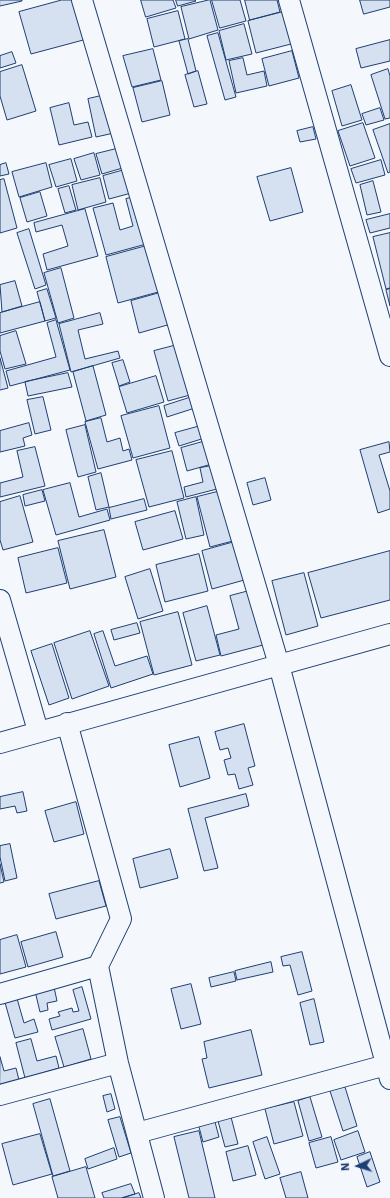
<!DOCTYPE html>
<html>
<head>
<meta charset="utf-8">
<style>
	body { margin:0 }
	#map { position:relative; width:390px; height:1198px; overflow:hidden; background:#f4f7fb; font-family:"Work Sans",sans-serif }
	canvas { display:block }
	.north { position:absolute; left:338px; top:1146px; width:40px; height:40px; -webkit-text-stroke:3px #f4f7fb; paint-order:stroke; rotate:266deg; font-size:11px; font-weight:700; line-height:16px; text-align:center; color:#1d3f73 }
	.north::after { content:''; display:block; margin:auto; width:14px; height:18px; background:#1d3f73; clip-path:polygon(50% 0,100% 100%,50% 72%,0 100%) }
</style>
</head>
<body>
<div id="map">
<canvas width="390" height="1198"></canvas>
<div class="north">N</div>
</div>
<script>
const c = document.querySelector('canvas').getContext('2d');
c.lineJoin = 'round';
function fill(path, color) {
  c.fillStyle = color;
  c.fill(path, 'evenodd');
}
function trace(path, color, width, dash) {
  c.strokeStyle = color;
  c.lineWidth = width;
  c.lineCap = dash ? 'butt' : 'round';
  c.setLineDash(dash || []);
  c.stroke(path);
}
const building = new Path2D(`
	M0 0H22V1L0 6Z
	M62 0H76L87 39 31 54 19 12Z
	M141 0H173L176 8 146 17Z
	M176 0H195L196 1 178 6Z
	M210 0 218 30 189 39 181 7Z
	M212 0H240L246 21 220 28Z
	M245 0H277L280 12 250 20Z
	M360 0H390V7L364 14Z
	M178 11 185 39 154 47 147 19Z
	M283 12 291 44 256 53 248 21Z
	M244 24 252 54 226 60 219 31Z
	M218 33 236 97 225 100 207 36Z
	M188 39 196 71 188 74 179 41Z
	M390 40V61L361 68 356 49Z
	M153 49 161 80 132 87 123 56Z
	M292 51 299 78 269 86 262 59Z
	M12 52 16 63 0 68V56Z
	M243 58 247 75 264 71 267 86 236 93 229 61Z
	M22 65 36 111 7 120 0 96V72Z
	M388 69 390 76V118L385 119 371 75Z
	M198 71 207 104 194 107 185 75Z
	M162 81 170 115 142 122 133 88Z
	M351 85 362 120 342 126 332 91Z
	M105 95 114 133 96 137 88 99Z
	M69 103 74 125 88 122 92 137 59 145 50 108Z
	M380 108 384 120 366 125 362 114Z
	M363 123 375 158 350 166 338 131Z
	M390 124V172L388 173 373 130Z
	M313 127 316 139 300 142 297 131Z
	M120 148 126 167 102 174 96 154Z
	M94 153 100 175 81 180 74 159Z
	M71 159 77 181 56 187 49 165Z
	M381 160 385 175 356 183 351 169Z
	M6 163 9 174 0 176V165Z
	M46 163 52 187 19 197 12 172Z
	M291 168 303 212 270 221 257 177Z
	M128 169 135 192 109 199 103 176Z
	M100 178 106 202 78 210 72 185Z
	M4 179 17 228 0 233V180Z
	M373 181 381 212 367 215 360 185Z
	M69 186 76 210 65 213 58 189Z
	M40 192 47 216 27 222 20 198Z
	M138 196 150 243 106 255 93 208 113 203 120 230 133 226 126 199Z
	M85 209 98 256 47 270 43 254 68 246 62 225 36 232 34 223Z
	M390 214V228L370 233 366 220Z
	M29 229 46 285 35 289 17 233Z
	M390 233V288L386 289 373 237Z
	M150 245 162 291 118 303 106 257Z
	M61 268 74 318 58 323 44 273Z
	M15 281 22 306 2 312 0 285Z
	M47 289 56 318 45 321 37 292Z
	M390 289V306L386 290Z
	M163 292 171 324 139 333 131 301Z
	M40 302 45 321 0 333V313Z
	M100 313 103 324 78 330 85 359 118 351 120 358 71 372 59 324Z
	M56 320 70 370 10 386 6 371 56 357 47 323Z
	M16 331 26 364 5 369 0 351V336Z
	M177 345 190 395 168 401 154 351Z
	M0 358 8 388 0 390Z
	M123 360 130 382 119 386 112 363Z
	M93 366 106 415 86 421 73 372Z
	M68 373 72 387 28 396 25 382Z
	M156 376 164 402 127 413 119 387Z
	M43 397 51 430 35 434 27 400Z
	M192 397 195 408 167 417 164 406Z
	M159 406 170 448 133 458 121 416Z
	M101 418 107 442 120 438 123 451 129 449 132 460 98 469 85 422Z
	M29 423 32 435 23 438 25 446 0 452V431Z
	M85 425 96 472 78 477 66 430Z
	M204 425 208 437 179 446 175 433Z
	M206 441 212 464 187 471 181 448Z
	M389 442 390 452 379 455 390 491V509L378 513 360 450Z
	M35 447 45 486 0 497V483L23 477 17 451Z
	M172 451 184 498 149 507 136 460Z
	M211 466 217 489 186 497 184 487 203 482 200 468Z
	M101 473 109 507 96 510 88 477Z
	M265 478 271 500 253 505 247 483Z
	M70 483 79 517 107 509 110 520 56 535 43 490Z
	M42 490 45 501 25 506 23 495Z
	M221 491 233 541 210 547 197 497Z
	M20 496 33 542 3 550 0 540V502Z
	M196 497 204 535 186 539 177 502Z
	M144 499 147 510 111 519 109 508Z
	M175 511 183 539 143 550 135 522Z
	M104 530 116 577 70 589 58 541Z
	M238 541 248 579 212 589 202 551Z
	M58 548 67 583 26 593 18 558Z
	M390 551V600L321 618 308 573Z
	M199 554 208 591 165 602 156 565Z
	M150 569 163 611 138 619 125 577Z
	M304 573 318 626 286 635 272 581Z
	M249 591 263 645 221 656 216 635 239 629 230 596Z
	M207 606 220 655 196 661 183 613Z
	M178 612 192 665 154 675 140 622Z
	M137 623 140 633 114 640 111 630Z
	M90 631 109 686 72 699 54 643Z
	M103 631 115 666 147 656 153 674 111 688 94 634Z
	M52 644 69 698 49 705 31 651Z
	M244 724 255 766 248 768 253 785 239 789 235 774 228 775 224 760 231 758 228 748 220 750 215 732Z
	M199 737 210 778 180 787 169 745Z
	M23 792 27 811 17 813 15 806 0 809V797Z
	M246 794 249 806 205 818 218 868 204 871 188 809Z
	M76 802 84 834 54 842 45 811Z
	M10 844 17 878 5 881 0 857V846Z
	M170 849 178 878 140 888 133 859Z
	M0 864 4 882 0 883Z
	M99 881 106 906 56 919 49 894Z
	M56 932 63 957 28 967 21 942Z
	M17 935 26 967 0 974V940Z
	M302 952 312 991 298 995 290 965 283 966 281 957Z
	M271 962 273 972 237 980 235 971Z
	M234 972 236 981 211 987 209 978Z
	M191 984 201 1024 181 1029 171 989Z
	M54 987 57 1001 47 1003 48 1010 40 1012 35 991Z
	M82 987 91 1019 52 1030 49 1019 60 1016 58 1012 72 1008 73 1012 79 1011 73 990Z
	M16 995 24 1023 34 1019 38 1032 15 1038 4 999Z
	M314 999 324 1042 310 1045 300 1003Z
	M83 1029 91 1059 64 1067 55 1037Z
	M251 1030 262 1075 209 1088 202 1059 207 1058 204 1042Z
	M31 1039 37 1061 56 1056 59 1068 25 1078 16 1043Z
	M0 1057 4 1071 16 1068 19 1080 0 1085Z
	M345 1087 357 1126 343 1131 330 1091Z
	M111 1094 115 1109 107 1112 103 1096Z
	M310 1097 322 1137 309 1141 298 1101Z
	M50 1099 70 1171 53 1176 33 1104Z
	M294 1102 303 1136 274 1144 265 1109Z
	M120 1117 131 1153 119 1157 108 1120Z
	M231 1117 238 1144 225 1147 218 1121Z
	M215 1122 219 1137 203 1142 199 1127Z
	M199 1131 215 1198H189L174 1137Z
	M358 1131 365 1152 341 1160 334 1140Z
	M40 1134 52 1174 13 1185 2 1144Z
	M267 1137 280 1174 265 1179 253 1142Z
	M331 1137 338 1162 316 1168 309 1143Z
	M248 1146 256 1175 233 1181 226 1152Z
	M114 1148 117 1159 88 1169 85 1159Z
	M370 1152 380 1182 367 1187 357 1157Z
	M86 1167 95 1198H58L52 1177Z
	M301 1172 308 1198H286L280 1178Z
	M131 1184 135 1194 121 1198H104L102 1193Z
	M139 1193 141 1198H123Z`);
const minor = new Path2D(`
	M82 0 279 665 390 1079
	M289 0 390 356
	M0 600 38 731
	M67 723 121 919 98 966 118 1063 154 1198
	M0 743 390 634
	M0 994 98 966
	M0 1095 118 1063
	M137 1133 386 1065`);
fill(building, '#d5e0f0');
trace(building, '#1d3f73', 1);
trace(minor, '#1d3f73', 22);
trace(minor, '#f4f7fb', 20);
</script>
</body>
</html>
